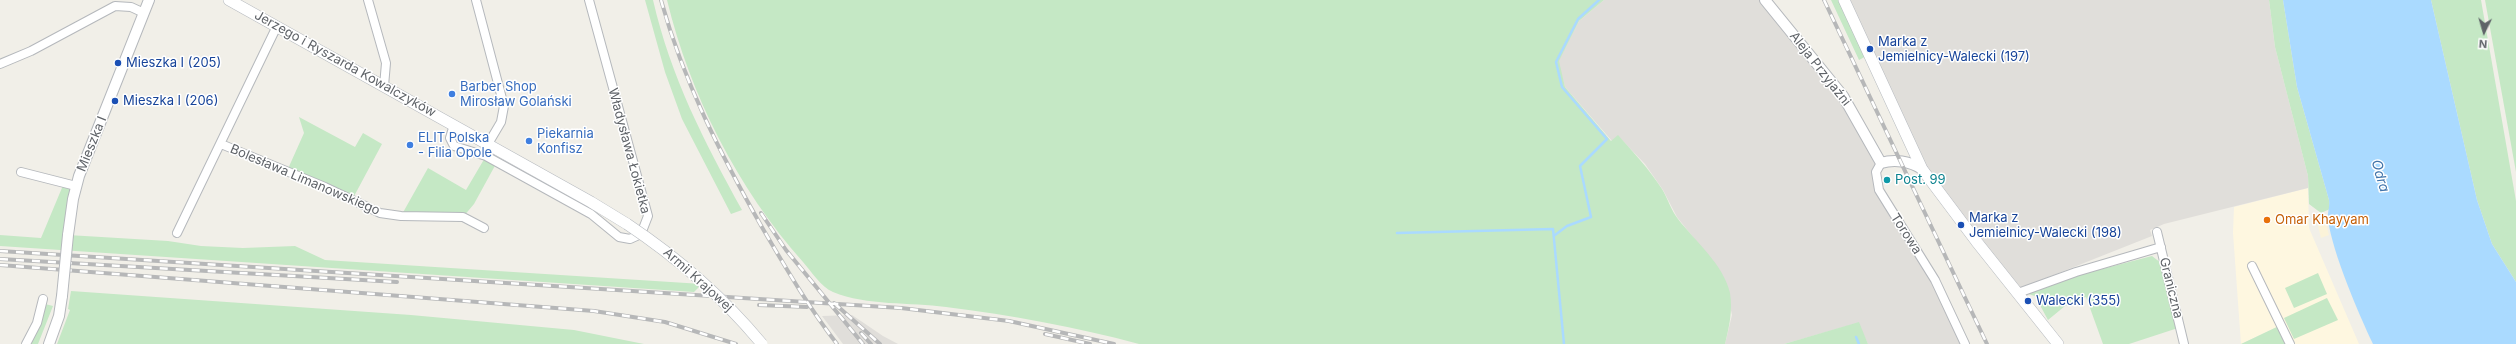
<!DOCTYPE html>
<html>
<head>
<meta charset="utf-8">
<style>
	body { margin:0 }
	#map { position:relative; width:2516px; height:344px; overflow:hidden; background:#f1efe8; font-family:Inter,sans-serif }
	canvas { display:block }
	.north { position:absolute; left:2464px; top:12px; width:40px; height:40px; -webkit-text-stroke:3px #fff; paint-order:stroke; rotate:185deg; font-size:11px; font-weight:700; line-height:16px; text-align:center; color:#5f6368 }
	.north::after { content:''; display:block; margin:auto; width:14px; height:18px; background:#5f6368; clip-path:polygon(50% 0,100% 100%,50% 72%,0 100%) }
</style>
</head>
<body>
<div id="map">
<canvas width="2516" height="344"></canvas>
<div class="north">N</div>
</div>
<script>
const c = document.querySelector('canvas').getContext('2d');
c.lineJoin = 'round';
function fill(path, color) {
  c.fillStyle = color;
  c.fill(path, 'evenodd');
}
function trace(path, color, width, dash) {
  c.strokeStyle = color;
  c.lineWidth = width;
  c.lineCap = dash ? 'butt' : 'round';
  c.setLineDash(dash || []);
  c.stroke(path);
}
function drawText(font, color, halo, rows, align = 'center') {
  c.font = font + ' Inter,sans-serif';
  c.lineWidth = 3;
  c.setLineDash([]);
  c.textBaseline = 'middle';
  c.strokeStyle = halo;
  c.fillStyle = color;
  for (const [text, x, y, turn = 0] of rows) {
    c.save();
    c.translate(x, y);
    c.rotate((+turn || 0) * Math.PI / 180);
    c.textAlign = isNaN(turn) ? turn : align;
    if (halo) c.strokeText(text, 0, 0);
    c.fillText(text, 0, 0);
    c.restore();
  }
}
const commercial = new Path2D(`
	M2308 188 2309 228 2359 344H2290L2281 325 2241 344 2233 233 2234 207Z`);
const industrial = new Path2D(`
	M1604 0H1765L1827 73 1881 163 1876 180 1926 265 1965 344H1868L1858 323 1784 344H1725L1732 315 1724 279 1716 266 1677 217 1663 190 1645 164 1618 136 1612 141 1565 87 1558 62 1579 21Z
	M1844 0H2269L2275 47 2308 176V188L2164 224 2150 230 2152 236 2016 290 1929 176Z
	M852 315 883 336 898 344H843L822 316Z`);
const green = new Path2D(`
	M645 0H653C671 78 704 141 742 210L731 214 682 119 665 72Z
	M667 0H1604L1579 21 1559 61 1565 87 1611 141 1618 135C1634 153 1649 169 1662 189 1668 199 1671 210 1678 219 1695 241 1724 265 1730 293 1733 311 1729 327 1725 344H1139C1076 327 1011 315 946 307 910 302 867 306 833 292 821 287 811 271 803 262 738 189 690 95 667 0Z
	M1831 0H1844L1870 54 1859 60Z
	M2269 0H2283L2297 87 2329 200 2330 209 2321 213 2309 204 2308 176 2275 47Z
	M2431 0H2481L2516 201V282L2492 244 2477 200Z
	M2485 0H2516V172Z
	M299 117 355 147 363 133 382 144 352 200 287 171 304 133Z
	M486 156 497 162 474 204 463 217 401 216 428 168 466 190Z
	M64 183 76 186 68 235 168 241 201 246 243 248 295 246 325 260 702 284 694 292 0 246V235L41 238Z
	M2152 256 2161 263 2178 328 2129 344H2103L2086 297 2065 306 2048 320 2035 296 2028 294 2079 275Z
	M2318 273 2327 294 2294 308 2285 288Z
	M71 291 411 315 574 330 644 344H57L70 310 68 309Z
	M2327 298 2338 320 2294 339 2284 318Z
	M45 304 53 306 38 344H27Z
	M1859 322 1868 344H1784Z
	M2281 325 2290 344H2241Z`);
const sand = new Path2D(`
	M2325 220 2329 235 2321 238 2317 222Z`);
const water = new Path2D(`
	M2283 0H2431L2477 200 2492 244 2516 282V344H2373C2358 312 2333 254 2328 220 2327 212 2330 208 2329 200L2297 87Z`);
const stream = new Path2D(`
	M1397 233 1553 229 1564 344
	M1555 235 1567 226 1591 217 1580 166 1607 139 1562 87 1556 62 1578 19 1599 0
	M1856 337 1859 344`);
const minor = new Path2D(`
	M368 0 386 63 384 86
	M476 0 504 106 501 122 488 144
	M0 64 31 51 115 6 131 7 144 13
	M454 125 450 138 454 146 486 156 591 214 619 237 630 239 641 234 648 216 589 0
	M221 144 325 187 380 213 401 216 463 217 484 228
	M1881 163 1876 172 1879 190 1935 280 1965 344
	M21 172 76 186
	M2157 232 2184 344
	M177 233 277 26
	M2252 266 2290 344
	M2018 293 2076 272 2161 247
	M26 344 37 323 43 299`);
const tertiary = new Path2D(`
	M1765 0 1843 96 1881 163C1894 159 1910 161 1922 169
	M68 235 73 199 79 176 149 0
	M49 344 59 316 62 296`);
const secondary = new Path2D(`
	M229 0 591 202 627 224
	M1844 0 1922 169 1976 241 2058 344`);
const rail = new Path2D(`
	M661 0C684 83 721 155 763 229 786 268 809 308 837 344
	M1824 0 1987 344
	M761 213 786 250 863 344
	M0 251 901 308 1009 321 1114 344
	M0 259 397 282
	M0 265 594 311 665 322 736 344
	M834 303 880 344
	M759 305 807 307
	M861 333 871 344
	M1045 334 1090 344`);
const tertiaryBridge = new Path2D(`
	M62 296 68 235`);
const secondaryBridge = new Path2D(`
	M627 224C678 258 723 297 762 344`);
const markers = [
	[1870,49,4,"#1a4fb4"],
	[118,63,4,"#1a4fb4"],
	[452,94,4,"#3f7fe0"],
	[115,101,4,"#1a4fb4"],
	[529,141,4,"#3f7fe0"],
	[410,145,4,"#3f7fe0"],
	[1887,180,4,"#0f9aa8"],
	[2267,220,4,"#e8710a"],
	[1961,225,4,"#1a4fb4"],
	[2028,301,4,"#1a4fb4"]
];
const transitNames = [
	["Marka z",1878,42],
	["Jemielnicy-Walecki (197)",1878,57],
	["Mieszka I (205)",126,63],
	["Mieszka I (206)",123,101],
	["Marka z",1969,218],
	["Jemielnicy-Walecki (198)",1969,233],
	["Walecki (355)",2036,301]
];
const streetNames = [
	["Jerzego i Ryszarda Kowalczyków",345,64,29],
	["Aleja Przyjaźni",1820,69,52],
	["Mieszka I",92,144,-68],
	["Władysława Łokietka",629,151,75],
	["Bolesława Limanowskiego",305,180,23],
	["Torowa",1906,234,57],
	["Armii Krajowej",698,280,42],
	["Graniczna",2171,288,76]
];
const shopNames = [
	["Barber Shop",460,87],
	["Mirosław Golański",460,102],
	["Piekarnia",537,134],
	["Konfisz",537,149],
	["ELIT Polska",418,138],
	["- Filia Opole",418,153]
];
const cultureNames = [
	["Post. 99",1895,180]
];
const foodNames = [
	["Omar Khayyam",2275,220]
];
const waterNames = [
	["Odra",2380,176,74]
];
fill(commercial, '#fef7e0');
fill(industrial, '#e0deda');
fill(green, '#c5e8c5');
fill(sand, '#fbf3d9');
fill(water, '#aadaff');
trace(stream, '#aadaff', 2.5);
trace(minor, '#b5b8bc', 10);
trace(tertiary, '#b5b8bc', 12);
trace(secondary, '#b6babf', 12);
trace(minor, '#fff', 8);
trace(tertiary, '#fff', 10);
trace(secondary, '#fff', 11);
trace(rail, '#b6b7b8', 4);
trace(rail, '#fff', 2.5, [8]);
trace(tertiaryBridge, '#b5b8bc', 12, []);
trace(secondaryBridge, '#b6babf', 12, []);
trace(tertiaryBridge, '#fff', 10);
trace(secondaryBridge, '#fff', 11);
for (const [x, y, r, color] of markers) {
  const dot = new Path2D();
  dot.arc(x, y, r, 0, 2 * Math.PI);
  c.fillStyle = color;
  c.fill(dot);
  trace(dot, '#fff', 1.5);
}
drawText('13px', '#164399', '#fff', transitNames, 'left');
drawText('13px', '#5f6368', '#fff', streetNames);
drawText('13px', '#366cbe', '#fff', shopNames, 'left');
drawText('13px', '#0d838f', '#fff', cultureNames, 'left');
drawText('13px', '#c56008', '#fff', foodNames, 'left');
drawText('italic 14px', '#4174aa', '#fff', waterNames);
</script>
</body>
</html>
